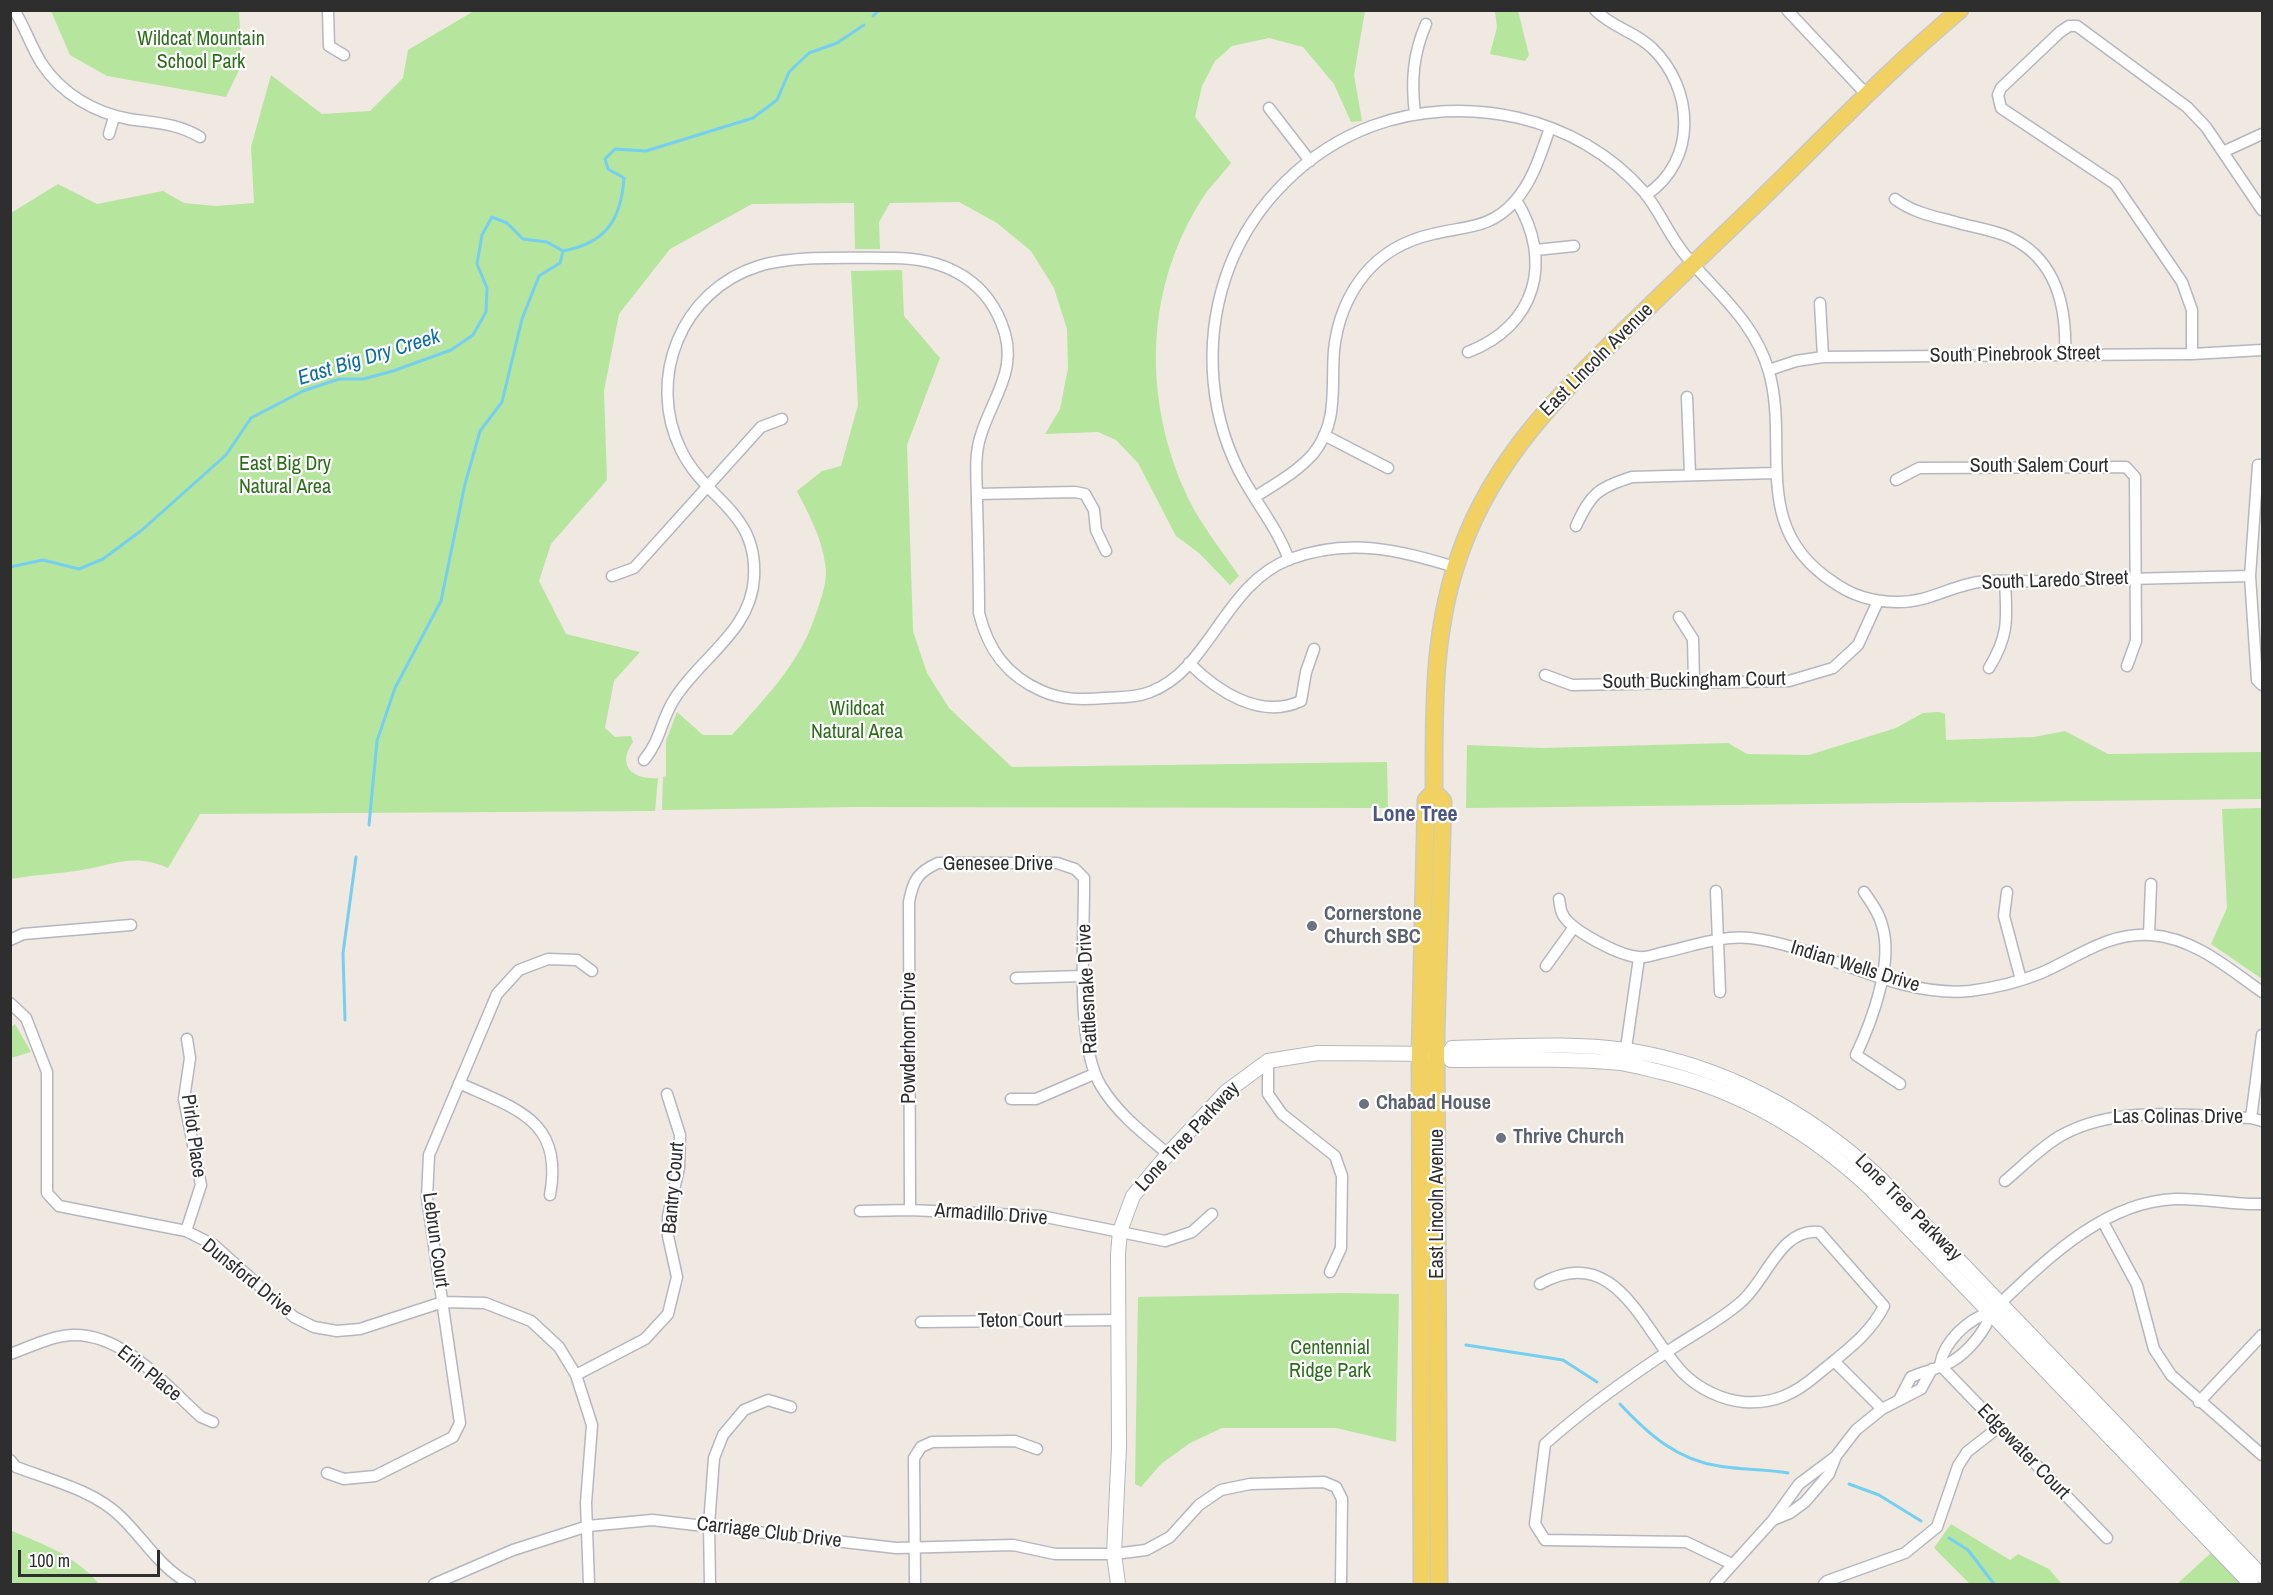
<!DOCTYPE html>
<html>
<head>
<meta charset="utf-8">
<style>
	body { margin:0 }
	#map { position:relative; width:2273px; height:1595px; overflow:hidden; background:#efe9e1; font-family:"Archivo Narrow",sans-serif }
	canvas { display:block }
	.frame { position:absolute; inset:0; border:12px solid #2e2e2e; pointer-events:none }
	.scale { position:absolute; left:18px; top:1550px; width:142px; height:27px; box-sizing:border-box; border:3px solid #2e2e2e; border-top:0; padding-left:8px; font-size:18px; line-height:21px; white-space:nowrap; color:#2e2e2e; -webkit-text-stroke:4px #fff; paint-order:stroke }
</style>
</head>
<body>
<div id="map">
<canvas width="2273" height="1595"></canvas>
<div class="frame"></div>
<div class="scale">100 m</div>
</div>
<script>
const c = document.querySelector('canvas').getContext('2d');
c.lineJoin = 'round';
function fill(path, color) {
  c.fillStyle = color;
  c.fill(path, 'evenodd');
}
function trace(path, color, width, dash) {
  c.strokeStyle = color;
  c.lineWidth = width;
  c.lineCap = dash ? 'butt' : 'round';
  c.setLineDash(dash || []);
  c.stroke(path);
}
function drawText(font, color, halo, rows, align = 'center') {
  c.font = font + ' "Archivo Narrow",sans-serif';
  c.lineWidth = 4.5;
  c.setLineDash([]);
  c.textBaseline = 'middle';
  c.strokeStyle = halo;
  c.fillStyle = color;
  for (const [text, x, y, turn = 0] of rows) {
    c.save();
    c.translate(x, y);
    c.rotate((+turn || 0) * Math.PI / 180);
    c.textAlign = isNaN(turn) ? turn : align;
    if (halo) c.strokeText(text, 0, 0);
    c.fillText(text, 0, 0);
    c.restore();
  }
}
const green = new Path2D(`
	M51 11H239L242 64 226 97 107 76 70 55Z
	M474 11H1365L1354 75 1362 121 1351 122 1334 84 1303 47 1269 38 1232 46 1215 61 1202 86 1195 117 1231 163C1222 175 1210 186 1202 199 1146 287 1143 392 1183 487 1196 519 1220 548 1239 576L1230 585 1199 553 1176 536 1138 463 1116 440 1098 432 1045 434 1060 409 1068 368 1067 329 1054 288 1031 251 997 223 959 202 890 203 879 222 880 249H855L854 203 752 204 670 249 619 314 604 391 607 480 551 544 539 581 566 634 640 652 614 681 605 728 615 737 631 736 633 742C616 766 633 780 658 778L655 811 200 814 168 868C132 852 112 866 76 871 54 874 33 875 11 879V213L58 184 97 204 163 191 184 203 216 206 254 203 251 147 271 75 322 114 370 111 403 78 408 50Z
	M1495 11H1518L1529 55 1525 61 1490 54 1497 27Z
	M902 270 904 316 940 358 907 445 913 631 927 673 949 708 1012 767 1387 762 1388 808 854 807 662 810 663 777 666 776V741L677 712 703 735H732C770 693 801 662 818 608 823 594 828 577 825 563 822 538 808 513 797 491L822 471 841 466 858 405 851 271Z
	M1939 712 1945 714 1946 740 2034 737 2065 731 2108 754 2262 752V799L1466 808 1467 745 1542 748 1728 743 1747 754 1809 755 1896 728 1923 713Z
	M2262 808V979L2211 944 2227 908 2222 809Z
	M15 1024 31 1052 11 1058V1027Z
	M1342 1293 1399 1294 1396 1442 1336 1428H1222L1190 1443 1161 1464 1141 1487 1135 1484 1138 1297Z
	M1951 1524 2010 1560 2018 1554 2049 1569 2062 1584H1970L1934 1548Z
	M10 1530C44 1545 75 1555 99 1584H11Z
	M2212 1552 2241 1584H2177Z`);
const stream = new Path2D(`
	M873 16 879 10
	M10 567 43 560 79 569 103 559 142 530 226 455 251 418 303 391 339 379H363L393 371 451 350 473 335 486 312 487 288 477 264 482 235 492 217 507 223 523 239 547 242 563 251C606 243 621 220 624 178L608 169 605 159 615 149 646 151 753 118 777 100 789 72 809 53 837 43 864 25
	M369 825 377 741 395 688 441 601 465 484 480 431 502 402 522 319 539 276 560 263 563 251
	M345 1020 343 953 356 857
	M1466 1345 1563 1360 1597 1382
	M1620 1404C1648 1434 1677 1460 1719 1466 1742 1470 1765 1469 1788 1473
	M1849 1484 1879 1495 1921 1521
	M1949 1538 1968 1550 1994 1584`);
const minor = new Path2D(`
	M14 10C25 27 31 47 42 64 62 94 95 113 129 119 155 123 177 123 200 137
	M328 10 329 46 344 55
	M1595 10C1613 28 1636 32 1652 48 1694 88 1698 161 1646 195
	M1787 10 1868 96
	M1269 108 1310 161
	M1415 114C1411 81 1413 54 1426 24
	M109 134 114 117
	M2225 151 2262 134
	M1895 199C1914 213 1933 216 1955 222 1972 227 1993 230 2009 237 2057 259 2067 307 2065 355
	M1536 250 1574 246
	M1820 303 1823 357
	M1468 352C1536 326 1554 261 1516 200
	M2192 354V310L2182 282 2115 184 2001 108 1998 95 2001 88 2060 32 2069 26H2077L2187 107 2206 127 2262 210
	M1769 370 1796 361 1823 357 2192 354 2262 350
	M1687 397 1690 474
	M1324 435 1388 468
	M2262 465H2258L2250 576 2257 680 2262 685
	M1896 480 1919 468 2126 467 2135 477 2136 641 2127 666
	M977 494 1075 492 1085 494 1094 510 1096 530 1106 551
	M1255 497C1275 484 1297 472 1313 454 1339 422 1331 387 1334 350 1337 323 1347 296 1364 275 1381 254 1406 240 1433 234 1465 226 1491 229 1515 201 1533 181 1541 153 1550 128
	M1576 526C1591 494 1597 488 1632 477L1775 473
	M1289 560C1277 527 1255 502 1239 471 1207 407 1204 332 1230 265 1255 202 1308 150 1372 126 1465 92 1578 116 1644 192 1660 211 1669 236 1686 256 1717 293 1755 322 1769 372 1790 447 1749 527 1833 582 1851 595 1874 602 1897 602 1929 603 1955 583 1987 581 2007 580 2027 582 2046 581 2114 579 2182 578 2250 576
	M612 576 634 568 761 427 782 419
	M1679 617 1693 639 1694 681
	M1189 663C1217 691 1260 720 1301 701L1306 672 1314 649
	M1989 668C2009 635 2007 620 2005 582
	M1545 675 1572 685 1789 681 1833 668 1858 645 1878 601
	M644 760C661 740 661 719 675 698 701 657 751 631 754 578 758 511 706 501 681 450 646 379 681 290 759 266 794 255 855 258 893 258 940 258 982 276 1001 322 1021 369 992 396 980 438 974 458 977 481 977 502 978 539 979 576 979 613 988 650 1007 676 1042 691 1062 700 1083 700 1105 698 1120 697 1135 698 1150 692 1210 670 1224 584 1290 559 1350 537 1397 550 1455 567
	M1716 891 1720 992
	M1864 892C1871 902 1879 913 1882 925 1894 962 1872 1021 1856 1055L1900 1084
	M2007 892 2004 916 2021 980
	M1559 899C1560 903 1560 909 1562 913 1569 930 1620 956 1639 957 1645 958 1654 955 1661 953 1690 947 1720 935 1750 938 1825 947 1893 998 1970 991 1994 988 2019 982 2041 973 2078 957 2108 932 2151 935 2194 938 2228 968 2262 992
	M2149 935 2151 884
	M10 940 23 934 131 925
	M1546 966 1574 927
	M1016 978 1083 976
	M10 1003 26 1018 47 1072V1193L59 1206 186 1231 214 1245 294 1317 314 1327 337 1331 360 1329 443 1302 485 1303 531 1321 559 1347 576 1375 592 1425 586 1503 589 1584
	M1625 1055 1639 958
	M1268 1061V1094L1282 1114 1335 1156 1342 1176 1341 1248 1330 1272
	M459 1083C516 1109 564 1120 550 1195
	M1011 1099H1036L1094 1074
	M2251 1118 2262 1035
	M2005 1181C2023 1166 2042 1146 2062 1135 2119 1104 2188 1116 2251 1118L2262 1121
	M910 1210 909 902C913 880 918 872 938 863H1057L1075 869 1084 878C1085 931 1074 1042 1101 1086 1118 1114 1143 1133 1168 1154
	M860 1211 910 1210 1041 1216 1165 1241 1192 1232 1212 1214
	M2103 1222 2137 1285 2154 1349 2171 1375 2262 1455
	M186 1231 201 1185 184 1099 190 1058 187 1039
	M1540 1284C1616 1241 1642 1330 1683 1373 1699 1389 1722 1400 1744 1402 1774 1404 1795 1394 1818 1374 1842 1354 1870 1335 1884 1306L1819 1232C1780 1228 1767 1280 1741 1302 1721 1320 1695 1333 1673 1348 1629 1377 1584 1409 1545 1444L1535 1524 1545 1540 1686 1542 1732 1564
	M921 1322 1118 1320
	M10 1354C30 1347 51 1336 72 1335 124 1333 166 1386 201 1417L213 1422
	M1834 1361 1882 1409
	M1940 1365C1944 1341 1968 1319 1991 1312 2042 1264 2101 1202 2175 1199 2204 1198 2233 1205 2262 1204
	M1940 1365 2107 1538
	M576 1375 645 1339 668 1314 677 1277 668 1236V1216L679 1168 680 1135 667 1094
	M1900 1398 1911 1377C1924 1371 1939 1369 1951 1362 1967 1353 1987 1330 1991 1312
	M2199 1402 2262 1335
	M10 1460 16 1467C50 1480 93 1490 120 1516 144 1539 159 1567 190 1584
	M327 1473 344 1479 375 1476 453 1437 460 1423 427 1198 429 1155 497 994 519 970 548 959 577 960 592 971
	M1773 1520 1790 1513 1805 1502 1829 1474 1836 1456 1856 1430 1882 1409 1921 1389 1932 1369
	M434 1584 513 1550 588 1526 652 1520 896 1548 1013 1545 1055 1554H1114L1146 1550 1170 1537 1199 1505 1221 1490 1250 1484 1324 1482 1336 1487 1342 1499 1341 1584
	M710 1584 709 1525 714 1458 723 1435 744 1410 768 1400 791 1407
	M915 1584 914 1458 921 1447 932 1442 1015 1441 1037 1449
	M1715 1584 1773 1520 1799 1484 1835 1457
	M1824 1584 1827 1581 1905 1553 1937 1527 1958 1466 1967 1452 1999 1427`);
const tertiary = new Path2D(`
	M1449 1054 1451 1060C1507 1060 1565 1058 1621 1063 1634 1065 1648 1069 1661 1072 1741 1091 1810 1132 1870 1188L2251 1584
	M1118 1584 1114 1554 1119 1447 1118 1254 1120 1231 1133 1196 1168 1154 1226 1092 1268 1061 1318 1053 1449 1054 1452 1048C1509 1047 1569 1042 1626 1050 1723 1065 1809 1112 1880 1178L2262 1576`);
const primary = new Path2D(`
	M1434 792 1443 801 1436 1034 1439 1584
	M1422 1584 1420 1054 1426 800 1434 792C1434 709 1432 627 1462 548 1494 460 1557 396 1623 332 1667 289 1711 247 1755 205 1822 140 1888 70 1960 10`);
const markers = [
	[1312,926,6,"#6b7280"],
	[1364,1104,6,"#6b7280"],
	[1501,1138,6,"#6b7280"]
];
const parkNames = [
	["Wildcat Mountain",201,40],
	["School Park",201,63],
	["East Big Dry",285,465],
	["Natural Area",285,488],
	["Wildcat",857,710],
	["Natural Area",857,733],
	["Centennial",1330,1349],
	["Ridge Park",1330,1372]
];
const streetNames = [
	["South Pinebrook Street",2015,355,-1],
	["East Lincoln Avenue",1597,360,-45],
	["South Salem Court",2039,467],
	["South Laredo Street",2055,581,-2],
	["South Buckingham Court",1694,681,-1],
	["Genesee Drive",998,865],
	["Indian Wells Drive",1855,967,17],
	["Rattlesnake Drive",1088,989,-93],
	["Powderhorn Drive",910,1038,-90],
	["Las Colinas Drive",2178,1118],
	["Pirlot Place",193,1136,82],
	["Lone Tree Parkway",1188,1137,-47],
	["Bantry Court",674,1188,-85],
	["East Lincoln Avenue",1438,1204,-90],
	["Lone Tree Parkway",1908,1208,45],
	["Armadillo Drive",991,1215,4],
	["Lebrun Court",435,1240,82],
	["Dunsford Drive",247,1278,39],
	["Teton Court",1020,1321,-1],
	["Erin Place",149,1374,39],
	["Edgewater Court",2023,1452,46],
	["Carriage Club Drive",769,1533,7]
];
const worshipNames = [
	["Cornerstone",1324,915],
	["Church SBC",1324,938],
	["Chabad House",1376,1104],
	["Thrive Church",1513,1138]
];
const waterNames = [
	["East Big Dry Creek",369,358,-17]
];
const quarterNames = [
	["Lone Tree",1415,815]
];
fill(green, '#b6e59e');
trace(stream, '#75cff0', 3);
trace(minor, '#b4b7c1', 13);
trace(tertiary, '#b4b7c1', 16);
trace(primary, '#c9c9c9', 19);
trace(minor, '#fff', 10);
trace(tertiary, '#fff', 14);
trace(primary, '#f2d163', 16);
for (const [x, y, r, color] of markers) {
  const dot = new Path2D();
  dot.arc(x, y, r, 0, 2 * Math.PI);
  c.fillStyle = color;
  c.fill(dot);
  trace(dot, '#fff', 2);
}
drawText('20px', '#2c6e1b', '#fff', parkNames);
drawText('20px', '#2e2e2e', '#fff', streetNames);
drawText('bold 20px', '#5b616d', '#fff', worshipNames, 'left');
drawText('italic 21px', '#0d6fa3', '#fff', waterNames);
drawText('bold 22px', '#4d5680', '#fff', quarterNames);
</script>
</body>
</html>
